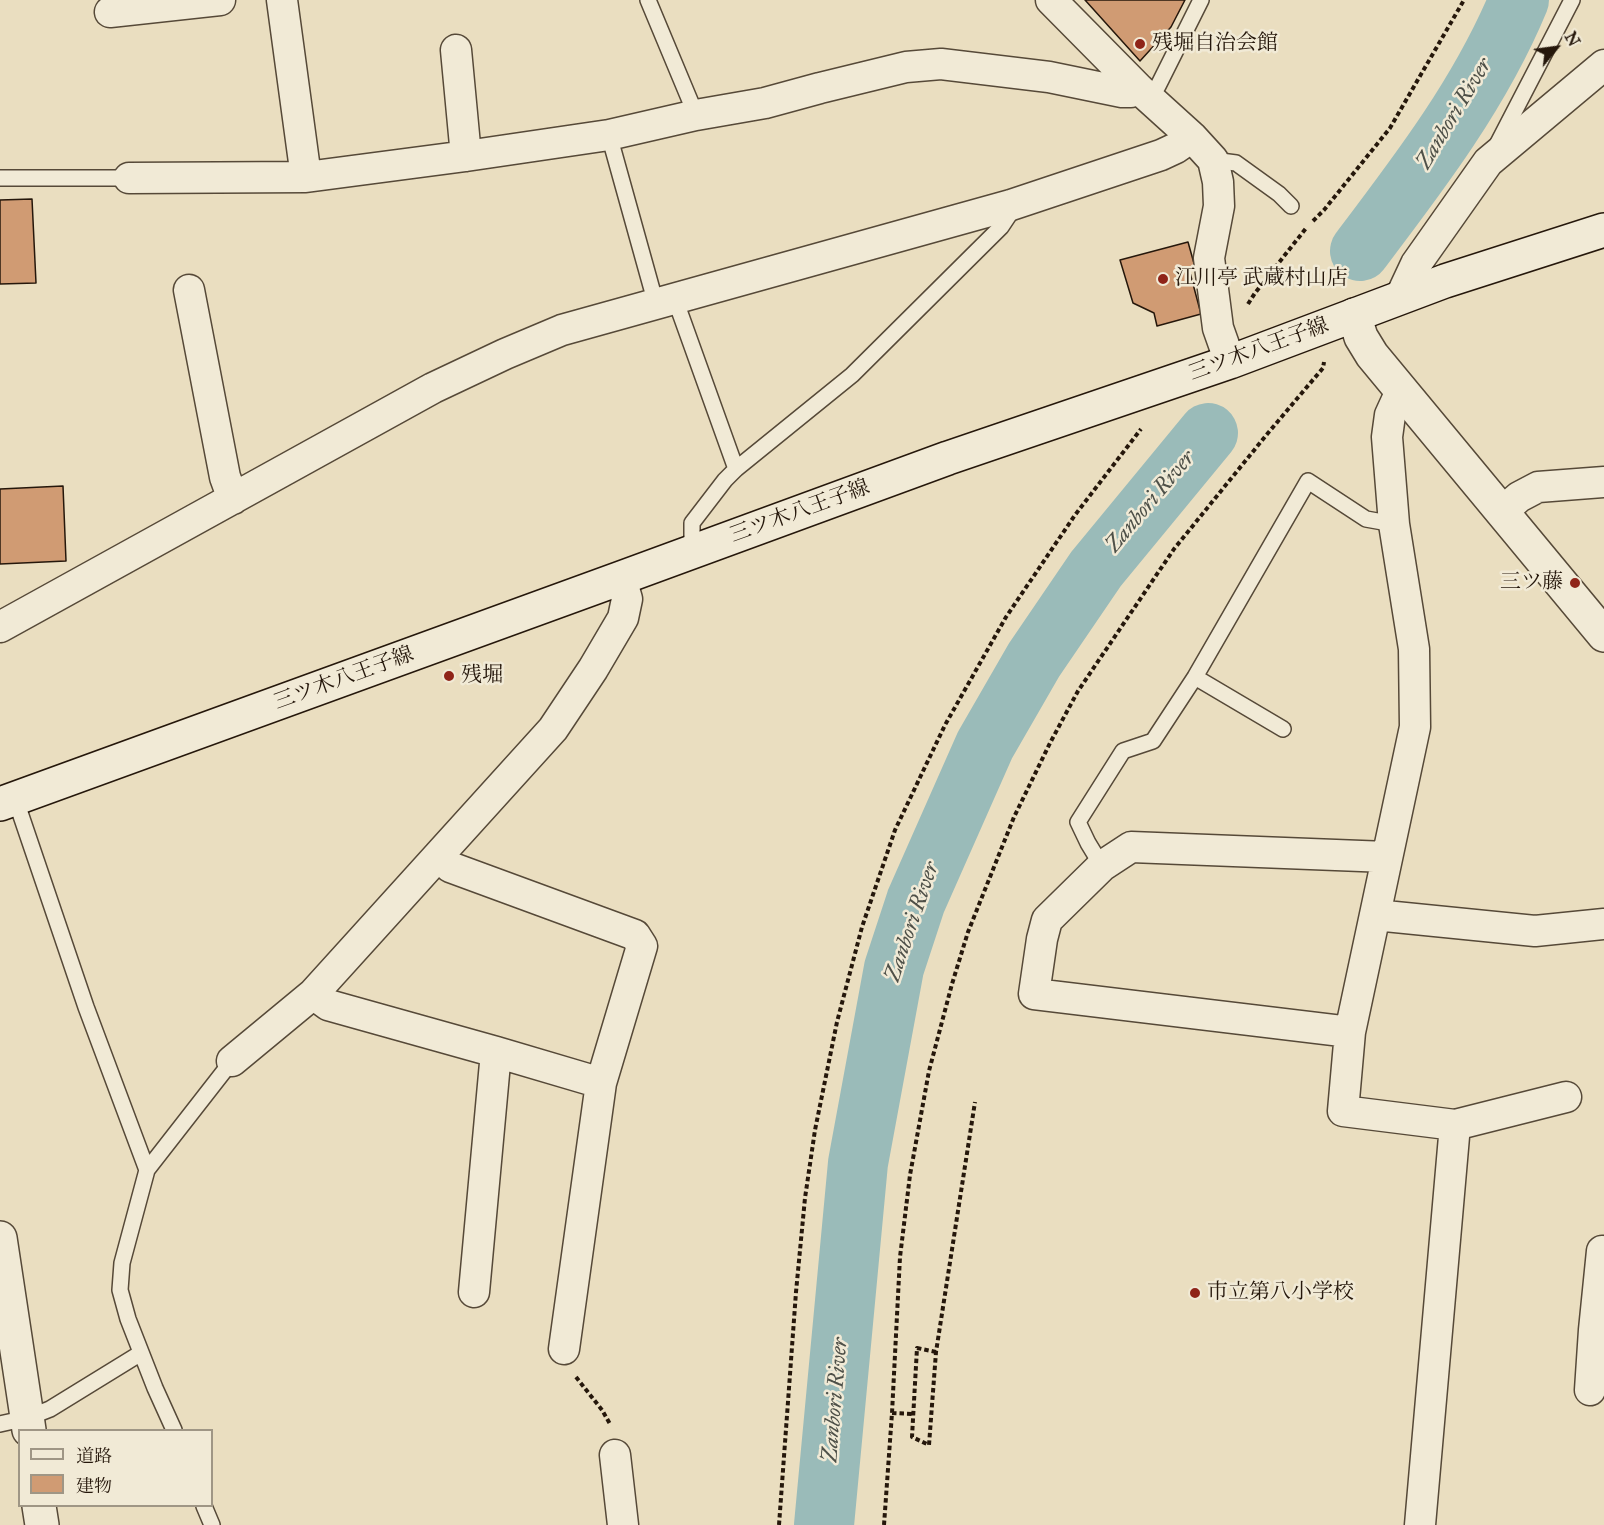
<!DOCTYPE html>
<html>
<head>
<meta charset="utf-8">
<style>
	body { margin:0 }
	#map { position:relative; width:1604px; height:1525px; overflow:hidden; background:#eadec0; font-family:"IM FELL Great Primer","Noto Serif JP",serif }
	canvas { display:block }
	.legend { position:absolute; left:18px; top:1429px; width:195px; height:78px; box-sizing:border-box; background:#f1ead6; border:2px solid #9f9685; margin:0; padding:8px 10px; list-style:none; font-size:18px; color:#25170b }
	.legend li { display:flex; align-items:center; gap:12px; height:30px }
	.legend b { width:30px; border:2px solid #9f9685 }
	.north { position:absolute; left:1526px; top:18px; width:60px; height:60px; -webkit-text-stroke:4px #f1ead6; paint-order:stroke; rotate:61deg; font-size:16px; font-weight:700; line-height:24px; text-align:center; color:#25170b }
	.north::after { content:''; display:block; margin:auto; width:21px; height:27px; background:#25170b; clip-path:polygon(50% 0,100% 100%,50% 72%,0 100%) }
</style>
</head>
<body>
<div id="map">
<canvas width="1604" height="1525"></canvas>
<ul class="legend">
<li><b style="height:8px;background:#f1ead6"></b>道路</li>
<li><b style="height:16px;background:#d09b73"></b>建物</li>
</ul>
<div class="north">N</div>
</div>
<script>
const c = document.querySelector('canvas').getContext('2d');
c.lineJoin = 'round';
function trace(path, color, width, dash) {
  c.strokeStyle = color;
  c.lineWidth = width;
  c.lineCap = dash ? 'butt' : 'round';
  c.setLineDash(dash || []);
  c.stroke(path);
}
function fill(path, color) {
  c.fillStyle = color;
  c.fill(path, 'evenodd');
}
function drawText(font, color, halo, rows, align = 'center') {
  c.font = font + ' "IM FELL Great Primer","Noto Serif JP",serif';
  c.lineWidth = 5;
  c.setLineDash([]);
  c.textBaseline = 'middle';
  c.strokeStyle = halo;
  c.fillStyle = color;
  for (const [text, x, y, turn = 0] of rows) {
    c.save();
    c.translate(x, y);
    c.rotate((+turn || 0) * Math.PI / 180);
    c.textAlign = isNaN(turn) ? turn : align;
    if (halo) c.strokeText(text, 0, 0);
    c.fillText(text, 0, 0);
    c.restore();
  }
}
const river = new Path2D(`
	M1360 251C1420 172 1481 92 1519 0
	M824 1525 858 1163 894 968 916 901 985 745 1034 660 1096 569 1208 433`);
const building = new Path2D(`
	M1085 0H1185L1171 27 1140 61Z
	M32 199 36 283 0 284V200Z
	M1188 242 1195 267 1189 269 1201 314 1157 326 1154 313 1133 303 1120 260Z
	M63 486 66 561 0 564V489Z`);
const path = new Path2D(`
	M1313 221 1324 210 1390 128 1464 0
	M1248 304 1255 293 1307 227
	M936 1352 917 1348 912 1437 929 1445 936 1352 975 1102
	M576 1377 602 1410 610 1424
	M892 1413 913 1414
	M779 1525 796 1292 805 1198 815 1130 837 1022 862 927 895 830 945 725 1006 617 1075 515 1141 429
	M884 1525 892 1413 900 1257 910 1175 929 1071 952 984 968 932 1014 817 1050 743 1078 691 1174 549 1268 433 1323 368 1324 362`);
const service = new Path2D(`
	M648 0 696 115
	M1149 97 1158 86 1201 0
	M609 135 656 304
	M1498 143 1572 0
	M1213 160 1236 163 1279 194 1291 206
	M0 178H129
	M675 299 736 469
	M692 552V523L725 480 736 469 852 375 1001 227 1009 215 1011 205
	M1195 677 1283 729
	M15 798 86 1007 147 1170
	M1102 866 1088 843 1078 822 1123 751 1153 741 1195 677 1308 481 1366 519 1394 524
	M0 1424 27 1418 50 1409 141 1353
	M174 1430 155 1388 128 1319 120 1290 122 1263 147 1170 232 1061
	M204 1506 212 1525`);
const minor = new Path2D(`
	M282 0 306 177
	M1051 0 1139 89 1192 137 1213 160 1218 182 1219 206 1209 258 1218 328 1230 362
	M110 12 220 0
	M456 50 466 156
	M129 178 306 177 466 156 609 135 696 115 765 103 820 88 906 67 941 64 1049 77 1122 92H1131L1139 89
	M189 290 225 477 233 499
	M1401 296 1416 264 1488 162 1604 65
	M1401 391 1390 415 1387 437 1394 524 1414 649 1415 727 1350 1032 1343 1111 1455 1125 1566 1097
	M1502 512 1519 497 1538 487 1604 482
	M0 627 433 388 505 354 562 330 1011 205 1161 155 1176 148 1192 137
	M1375 915 1535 931 1604 924
	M313 994 328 1005 496 1052 601 1083 642 946 635 935 450 867 440 855
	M1350 1032 1034 994 1042 939 1047 920 1102 866 1131 847 1387 857
	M232 1061 313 994 553 729 593 669 623 618 627 599 621 578
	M474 1292 496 1052
	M1594 1330 1602 1251 1604 1252
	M564 1349 601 1083
	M1590 1390 1594 1330H1604
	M615 1455 623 1525
	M1420 1525 1455 1125`);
const tertiary = new Path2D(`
	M1354 315 1361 337 1372 355 1604 635
	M0 1238 29 1430
	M39 1506 42 1525`);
const secondary = new Path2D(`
	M0 804 621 578 948 458 1230 362 1445 281 1604 230`);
const markers = [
	[1140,44,6,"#8f2418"],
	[1163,279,6,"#8f2418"],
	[1575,583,6,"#8f2418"],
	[449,676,6,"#8f2418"],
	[1195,1293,6,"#8f2418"]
];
const poiNames = [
	["残堀自治会館",1152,44],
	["江川亭 武蔵村山店",1175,279],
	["三ツ藤",1563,583,"right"],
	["残堀",461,676],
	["市立第八小学校",1207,1293]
];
const streetNames = [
	["三ツ木八王子線",1259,350,-20],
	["三ツ木八王子線",800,512,-20],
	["三ツ木八王子線",344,679,-20]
];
const waterNames = [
	["Zanbori River",1455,114,-59],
	["Zanbori River",1151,502,-50],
	["Zanbori River",913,922,-71],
	["Zanbori River",836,1400,-85]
];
trace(river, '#9abbb9', 60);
fill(building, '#d09b73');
trace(building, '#25170b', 1.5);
trace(service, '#564938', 18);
trace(minor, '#564938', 33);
trace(tertiary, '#564938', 36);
trace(secondary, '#25170b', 36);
trace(path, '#25170b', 4, [4.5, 3]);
trace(service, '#f1ead6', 15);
trace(minor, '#f1ead6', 30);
trace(tertiary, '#f1ead6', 33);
trace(secondary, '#f1ead6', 33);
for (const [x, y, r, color] of markers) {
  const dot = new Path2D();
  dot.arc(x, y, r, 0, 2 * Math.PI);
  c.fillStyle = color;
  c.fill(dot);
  trace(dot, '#f1ead6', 2);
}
drawText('21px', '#25170b', '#f1ead6', poiNames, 'left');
drawText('21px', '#25170b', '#f1ead6', streetNames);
drawText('italic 22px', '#4e5048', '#f1ead6', waterNames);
</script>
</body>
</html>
